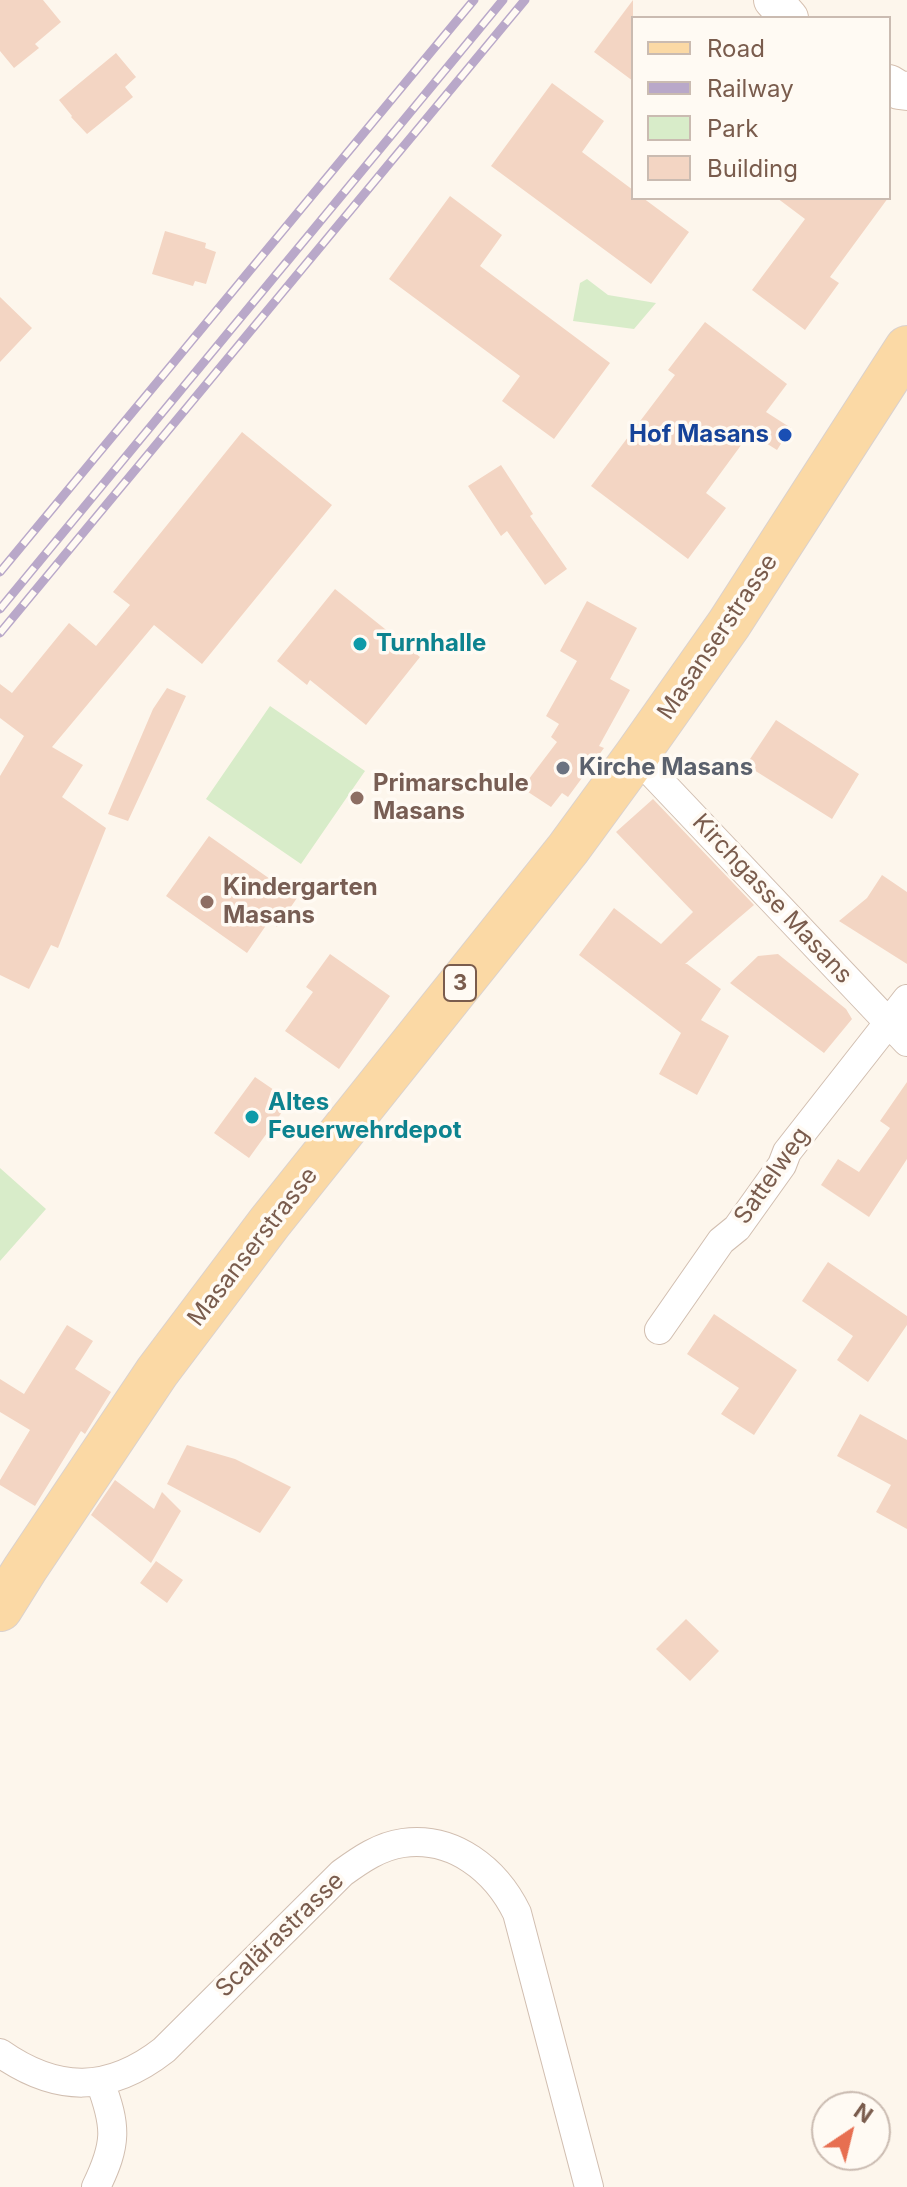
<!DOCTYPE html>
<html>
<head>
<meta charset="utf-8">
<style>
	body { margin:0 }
	#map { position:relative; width:907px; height:2187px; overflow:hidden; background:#fdf6ec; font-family:Inter,sans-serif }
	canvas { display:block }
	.legend { position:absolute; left:631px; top:16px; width:260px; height:184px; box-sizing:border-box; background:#fffaf3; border:2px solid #cabbb1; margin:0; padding:10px 14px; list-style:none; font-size:24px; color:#7a5c4d }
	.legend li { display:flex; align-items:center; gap:16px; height:40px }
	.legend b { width:40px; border:2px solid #cabbb1 }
	.north { position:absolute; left:811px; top:2091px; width:80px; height:80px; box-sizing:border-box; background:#fffaf3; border:2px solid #cabbb1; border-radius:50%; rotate:35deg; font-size:22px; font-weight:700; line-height:32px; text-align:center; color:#7a5c4d }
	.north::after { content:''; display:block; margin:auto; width:28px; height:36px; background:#e76f51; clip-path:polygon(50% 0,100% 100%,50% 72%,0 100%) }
</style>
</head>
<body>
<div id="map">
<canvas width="907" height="2187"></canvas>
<ul class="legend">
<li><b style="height:10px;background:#fbd9a5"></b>Road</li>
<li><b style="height:10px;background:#b9a8c9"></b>Railway</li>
<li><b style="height:22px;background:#d8ecc9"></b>Park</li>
<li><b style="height:22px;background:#f3d5c3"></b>Building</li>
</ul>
<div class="north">N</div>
</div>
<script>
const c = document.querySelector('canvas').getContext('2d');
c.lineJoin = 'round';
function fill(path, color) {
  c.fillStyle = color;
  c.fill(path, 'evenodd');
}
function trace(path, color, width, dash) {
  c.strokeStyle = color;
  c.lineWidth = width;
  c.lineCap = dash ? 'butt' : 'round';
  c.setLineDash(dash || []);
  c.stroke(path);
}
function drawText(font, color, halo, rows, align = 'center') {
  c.font = font + ' Inter,sans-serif';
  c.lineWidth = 7;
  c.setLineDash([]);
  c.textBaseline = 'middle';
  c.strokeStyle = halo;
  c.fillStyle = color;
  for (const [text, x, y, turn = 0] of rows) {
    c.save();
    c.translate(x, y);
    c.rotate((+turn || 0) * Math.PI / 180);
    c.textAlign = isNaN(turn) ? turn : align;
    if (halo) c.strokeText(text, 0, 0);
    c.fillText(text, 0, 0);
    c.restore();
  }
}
const green = new Path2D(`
	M587 279 608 295 656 303 634 329 573 321 580 283Z
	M270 706 365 771 301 864 206 799Z
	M0 1168 46 1209 0 1261Z`);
const building = new Path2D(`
	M0 0H43L61 22 35 44 39 48 14 68 0 51Z
	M633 0V81L594 52Z
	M116 53 136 77 125 87 133 97 87 134 71 117 72 116 59 100Z
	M552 83 604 121 582 152 633 190V198H643L689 232 651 284 491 166Z
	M450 196 502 235 480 266 610 363 554 439 502 401 520 376 389 279Z
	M777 198H888L830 277 839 283 805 330 752 290 805 219Z
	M165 231 206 243 205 248 216 252 206 284 195 281 193 286 152 274Z
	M0 297 32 328 0 362Z
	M705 322 787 384 766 412 791 428 777 450 750 433 706 493 726 508 688 559 591 486 675 375 668 370Z
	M242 432 332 505 202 664 154 625 52 747 83 765 62 797 106 828 58 948 51 945 29 989 0 975V776L24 736 0 718V684L12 693 69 623 96 646 130 605 113 592Z
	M501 465 533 514 530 516 567 569 545 585 507 531 501 536 468 486Z
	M335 589 420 657 366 725 310 680 307 685 277 661Z
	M587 601 637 628 610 679 630 690 599 746 604 748 568 797 562 793 551 807 522 788 557 742 551 737 559 724 546 716 577 661 560 651Z
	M167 688 186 696 128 821 108 814 153 709Z
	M776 720 859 774 832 819 746 765Z
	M653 799 754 905 685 964H687L721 989 701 1020 729 1036 697 1095 659 1074 681 1033 579 955 614 908 661 944 693 912 616 832Z
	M209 836 297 898 277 927 269 921 247 953 166 896Z
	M882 875 907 892V964L839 921 867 898Z
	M330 954 390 996 339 1069 285 1031 313 992 306 987Z
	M778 954 846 1009 852 1019 824 1053 730 983 758 956Z
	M255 1077 290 1101 249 1158 214 1133Z
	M907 1082V1159L869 1217 821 1185 838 1159 859 1172 890 1128 880 1121Z
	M828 1262 907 1316V1325L868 1382 837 1360 853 1336 802 1301Z
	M714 1314 797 1370 754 1435 721 1414 739 1388 687 1354Z
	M67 1325 93 1341 75 1369 111 1392 85 1434 81 1431 35 1506 0 1485V1480L30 1430 0 1412V1379L24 1394Z
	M860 1414 907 1440V1529L876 1512 891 1485 837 1456Z
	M187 1445 235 1459 291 1487 260 1533 167 1484Z
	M115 1480 154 1509 162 1492 181 1511 151 1563 91 1515Z
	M156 1561 183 1580 167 1603 140 1583Z
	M686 1619 719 1651 690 1681 656 1649Z`);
const street = new Path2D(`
	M636 756 907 1042
	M659 1330 721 1241 737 1228 782 1165 787 1152 907 999
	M0 2053C57 2093 109 2093 164 2050L342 1873C360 1860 380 1846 403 1843 454 1836 496 1870 517 1913L589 2187
	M96 2187C117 2144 117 2127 100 2082`);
const secondary = new Path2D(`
	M773 0 789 18
	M889 84 899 90 907 91`);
const primary = new Path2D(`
	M0 1609 25 1569 157 1372 270 1222 568 849 636 756 729 624 907 348`);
const rail = new Path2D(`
	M0 572 474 0
	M0 609 503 0
	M0 633 525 0`);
const markers = [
	[785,435,8,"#1a4fb4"],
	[360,644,8,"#0f9aa8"],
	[563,768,8,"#6b7280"],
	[357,798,8,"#8d6e63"],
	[207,902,8,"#8d6e63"],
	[252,1117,8,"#0f9aa8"]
];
const shields = [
	[460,983,32]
];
const shieldNames = [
	["3",460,983]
];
const transitNames = [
	["Hof Masans",769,435]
];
const streetNames = [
	["Masanserstrasse",718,637,-56],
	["Kirchgasse Masans",772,899,47],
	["Sattelweg",772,1176,-55],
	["Masanserstrasse",253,1247,-52],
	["Scalärastrasse",280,1935,-44]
];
const cultureNames = [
	["Turnhalle",376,644],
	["Altes",268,1103],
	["Feuerwehrdepot",268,1131]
];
const worshipNames = [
	["Kirche Masans",579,768]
];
const educationNames = [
	["Primarschule",373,784],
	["Masans",373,812],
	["Kindergarten",223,888],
	["Masans",223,916]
];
fill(green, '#d8ecc9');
fill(building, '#f3d5c3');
trace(street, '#d1beb0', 30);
trace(secondary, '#d6c0b0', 40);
trace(primary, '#dad1cd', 46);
trace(street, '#fff', 28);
trace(secondary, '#fff', 38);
trace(primary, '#fbd9a5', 44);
trace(rail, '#b9a8c9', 9);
trace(rail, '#fffaf3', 6, [18]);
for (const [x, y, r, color] of markers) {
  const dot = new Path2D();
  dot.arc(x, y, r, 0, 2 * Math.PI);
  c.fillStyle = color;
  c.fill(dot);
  trace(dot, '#fffaf3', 3);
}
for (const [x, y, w] of shields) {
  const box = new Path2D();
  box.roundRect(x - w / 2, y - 18, w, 36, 6);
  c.fillStyle = '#fffaf3';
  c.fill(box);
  trace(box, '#7a5c4d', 2);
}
drawText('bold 22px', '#7a5c4d', null, shieldNames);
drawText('bold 24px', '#164399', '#fffaf3', transitNames, 'right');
drawText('24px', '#7a5c4d', '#fffaf3', streetNames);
drawText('bold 24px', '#0d838f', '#fffaf3', cultureNames, 'left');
drawText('bold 24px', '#5b616d', '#fffaf3', worshipNames, 'left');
drawText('bold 24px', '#785e54', '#fffaf3', educationNames, 'left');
</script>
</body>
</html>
